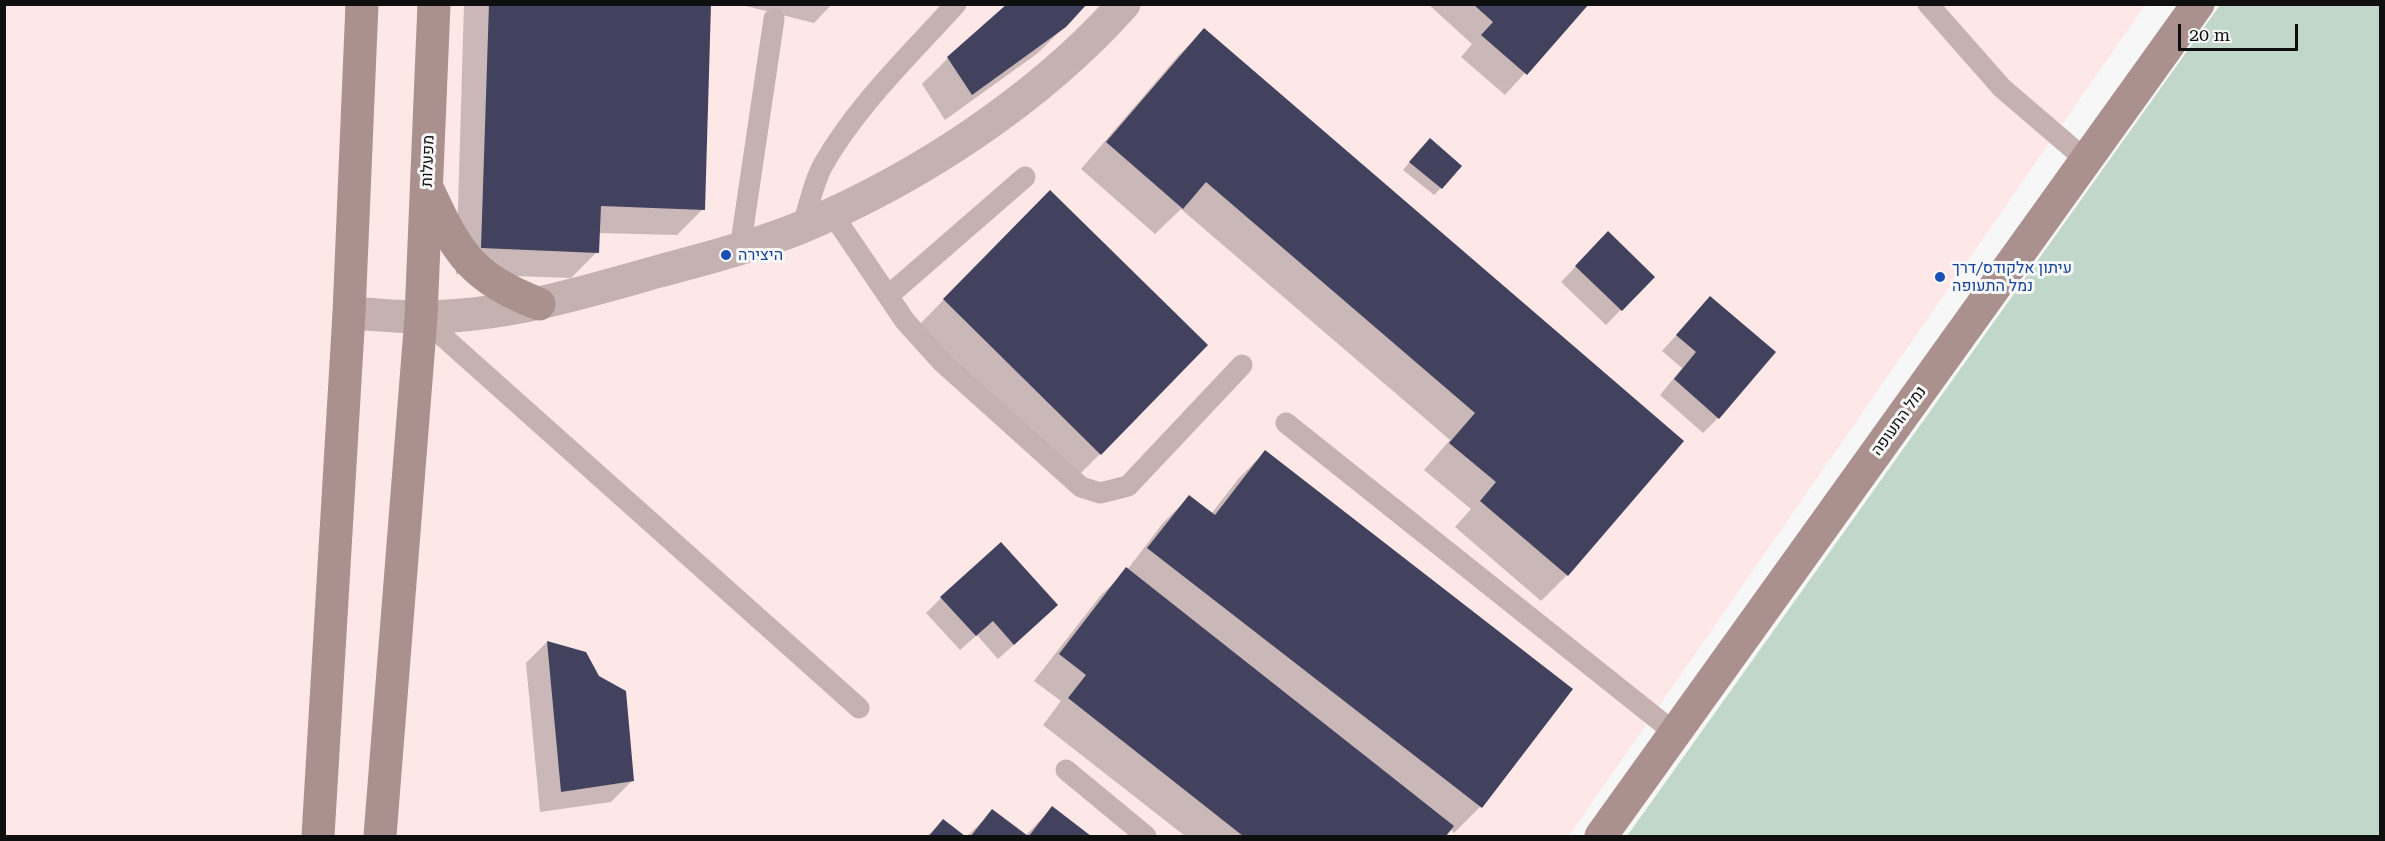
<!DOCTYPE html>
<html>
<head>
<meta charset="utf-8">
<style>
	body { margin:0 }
	#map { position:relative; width:2385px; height:841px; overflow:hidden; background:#f7f7f8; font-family:"Roboto Serif",serif }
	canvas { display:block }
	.frame { position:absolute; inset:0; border:6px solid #0f0f0f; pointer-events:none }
	.scale { position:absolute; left:2178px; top:24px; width:120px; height:27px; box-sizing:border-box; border:3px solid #0f0f0f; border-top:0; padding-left:8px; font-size:18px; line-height:21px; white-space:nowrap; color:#0f0f0f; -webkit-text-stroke:4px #f7f7f8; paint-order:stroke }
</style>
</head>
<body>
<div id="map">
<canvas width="2385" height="841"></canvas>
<div class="frame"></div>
<div class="scale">20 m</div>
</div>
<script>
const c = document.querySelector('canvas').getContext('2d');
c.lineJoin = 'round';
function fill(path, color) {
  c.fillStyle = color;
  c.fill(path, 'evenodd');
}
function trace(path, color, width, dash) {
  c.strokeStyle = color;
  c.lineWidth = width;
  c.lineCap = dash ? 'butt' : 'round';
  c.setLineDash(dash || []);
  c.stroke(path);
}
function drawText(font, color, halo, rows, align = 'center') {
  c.font = font + ' "Roboto Serif",Heebo,serif';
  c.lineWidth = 6;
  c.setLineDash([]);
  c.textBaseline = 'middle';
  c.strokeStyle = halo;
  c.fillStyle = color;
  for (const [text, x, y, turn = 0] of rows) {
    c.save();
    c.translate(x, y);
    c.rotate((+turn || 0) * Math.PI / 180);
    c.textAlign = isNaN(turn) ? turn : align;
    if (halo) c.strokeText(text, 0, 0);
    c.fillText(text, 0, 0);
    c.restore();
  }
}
const industrial = new Path2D(`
	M5 5H2145L1569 836H5Z`);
const green = new Path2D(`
	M2220 5H2380V836H1627Z`);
const shadow = new Path2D(`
	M464 4H710L703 209 677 235 598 233 597 252 571 278 456 274Z
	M738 4H832L814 23Z
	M1428 4H1587L1505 95 1461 57 1472 44Z
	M1065 26 1038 53 945 120 922 84 948 58Z
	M1204 30 1682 441 1567 575 1541 601 1455 527 1471 509 1424 470 1450 440 1181 209 1155 234 1081 169 1178 56Z
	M1422 147 1441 188 1434 195 1403 170Z
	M1024 218 1100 454 1074 480 918 326Z
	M1593 248 1653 277 1606 325 1561 282Z
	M1710 298 1718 418 1703 433 1660 395 1682 368 1662 351Z
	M1265 452 1480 807 1454 833 1450 829 1444 836H1185L1043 725 1061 701 1034 681 1101 595 1127 570 1163 523 1189 497 1211 514 1239 478Z
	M941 598 1041 620 998 659 977 635 960 650 926 613Z
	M547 642 632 781 611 802 540 812 526 663Z
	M1052 808 1088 836H967L993 811 1025 836Z
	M943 821 963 836H927Z`);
const building = new Path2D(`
	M489 4H711L705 210 601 206 599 253 481 248Z
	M1007 4H1087L1066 27 972 95 947 57Z
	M1473 4H1589L1527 75 1481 35 1493 22Z
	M1204 28 1684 441 1568 576 1480 501 1496 482 1449 443 1475 413 1206 182 1183 209 1106 142Z
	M1430 138 1462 166 1442 189 1409 162Z
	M1050 190 1208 345 1101 455 943 299Z
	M1608 231 1655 277 1622 311 1575 266Z
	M1710 296 1776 352 1719 419 1674 379 1696 352 1676 335Z
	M1265 450 1573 689 1482 808 1147 548 1189 495 1215 515Z
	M1001 542 1058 605 1014 645 993 621 976 636 940 597Z
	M1126 567 1454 826 1446 836H1243L1068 698 1086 675 1059 654Z
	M547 641 586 652 599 676 626 691 634 781 561 792Z
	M1052 806 1091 836H1029Z
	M992 809 1028 836H971Z
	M943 819 965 836H929Z`);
const lane = new Path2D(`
	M1928 4 2002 88 2086 160
	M831 212 905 321 942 362 1081 487 1100 493 1128 486 1242 365
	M802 227C809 207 813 183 823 165 857 105 910 55 956 4
	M740 249 774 19
	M888 296 1025 177
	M421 317 859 708
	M1286 423 1675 733
	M1066 770 1146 836`);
const street = new Path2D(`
	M349 313C373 314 397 317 421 317 502 317 579 294 656 272 705 259 755 246 802 227 919 178 1039 99 1124 4`);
const secondary = new Path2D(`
	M429 192C458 255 473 278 539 304
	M318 836 349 313 362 4
	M380 836 421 317 434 4
	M1601 836 2198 4`);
const markers = [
	[726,255,6,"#1a4fb4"],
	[1940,277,6,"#1a4fb4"]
];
const streetNames = [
	["מפעלות",428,161,-88],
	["נמל התעופה",1899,421,-54]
];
const transitNames = [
	["היצירה",738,255],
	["עיתון אלקודס/דרך",1952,268],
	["נמל התעופה",1952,286]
];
fill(industrial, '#fde7e7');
fill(green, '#c1d7c9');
fill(shadow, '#0003');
fill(building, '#43425e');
trace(lane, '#c5b2b0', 21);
trace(street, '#c5b2b0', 33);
trace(secondary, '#ab918e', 33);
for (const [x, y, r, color] of markers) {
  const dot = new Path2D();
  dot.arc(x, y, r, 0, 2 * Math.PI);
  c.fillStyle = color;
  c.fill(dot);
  trace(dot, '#f7f7f8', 2);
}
drawText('16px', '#0f0f0f', '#f7f7f8', streetNames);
drawText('16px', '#164399', '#f7f7f8', transitNames, 'left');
</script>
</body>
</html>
